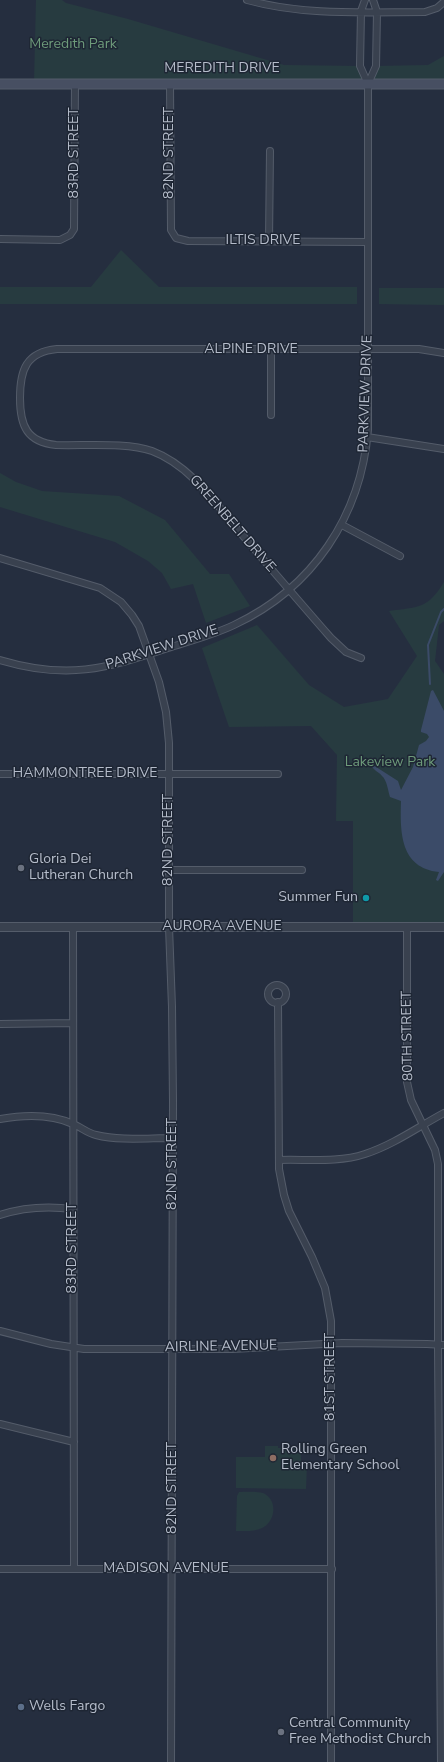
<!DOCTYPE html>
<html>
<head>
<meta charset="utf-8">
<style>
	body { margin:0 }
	canvas { display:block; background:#252e3f }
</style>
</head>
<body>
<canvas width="444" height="1762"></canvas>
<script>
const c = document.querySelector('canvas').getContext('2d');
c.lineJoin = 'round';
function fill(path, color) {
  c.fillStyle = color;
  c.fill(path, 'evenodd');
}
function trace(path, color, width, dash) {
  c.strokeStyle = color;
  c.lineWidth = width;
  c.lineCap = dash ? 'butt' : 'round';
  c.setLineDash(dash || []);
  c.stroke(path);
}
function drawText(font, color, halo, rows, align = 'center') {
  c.font = font + ' "Nunito Sans",sans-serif';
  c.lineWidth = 3;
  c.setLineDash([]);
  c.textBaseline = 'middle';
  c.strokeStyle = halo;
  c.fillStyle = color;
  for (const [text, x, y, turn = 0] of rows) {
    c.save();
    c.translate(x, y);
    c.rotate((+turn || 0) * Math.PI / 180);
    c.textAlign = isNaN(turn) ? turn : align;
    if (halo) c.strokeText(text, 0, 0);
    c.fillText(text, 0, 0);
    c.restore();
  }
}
const green = new Path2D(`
	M36 0H62L66 3 128 19 284 65 360 66 368 84 376 66 428 65 444 56V84L34 83Z
	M121 250 159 287H357V304H0V287H91Z
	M379 288H444V305L379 304Z
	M0 473 16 482 42 491 119 496 165 520 210 574H229L250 606 206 623 193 584 171 589 162 573 148 561 115 542 0 507Z
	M444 582V621L439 625 435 661 444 674V927H353V821H336L337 755 311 726 229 727 202 648 257 625 309 685 344 707 388 699 417 656 389 611C418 607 428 609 444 582Z
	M265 1446H278V1448H301V1464H307L306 1489 236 1488V1457H265Z
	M239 1492C246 1492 259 1491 265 1494 278 1502 275 1522 262 1528 254 1532 245 1531 236 1531L237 1496Z`);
const water = new Path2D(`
	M433 690 444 711V872L438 881 436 880 439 872C400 868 400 832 401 801L390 797C388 791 387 780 382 776 378 771 374 771 371 765H373L398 781 401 790 413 767 419 745 426 741 429 737 427 734 421 732V730L431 691Z`);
const stream = new Path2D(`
	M430 684 428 645 441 612 444 609`);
const minor = new Path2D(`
	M247 0C305 16 365 12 425 12L437 8 444 2
	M365 0 361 11 360 66 368 84
	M170 83 171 230 176 238 188 241 368 242
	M0 239 60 240 70 235 74 229 75 83
	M269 241 270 151
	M271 350V415
	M367 437 444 449
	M342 525 400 556
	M0 558 100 588 121 602 132 615 139 626 159 682 166 712 169 743V927L172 1007 173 1102 171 1762
	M361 658 346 652 331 638C302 605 273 571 244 537 218 507 192 466 152 451 127 442 84 446 56 445 27 442 20 426 20 398 20 370 26 352 57 349H419L444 353
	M0 660C67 680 105 669 168 648 190 641 213 635 234 625 313 588 361 516 368 430V84L376 66 377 12 373 0
	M0 774H278
	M169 870H302
	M73 927 74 1569
	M407 927V1082L411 1100 435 1150 438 1164V1345L441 1762
	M268 994a9 9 0 1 1 18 0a9 9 0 1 1-18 0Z
	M278 1002 279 1169 284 1195 289 1211 312 1257 325 1288 331 1321V1762
	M0 1024 73 1023
	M0 1119C23 1115 51 1114 73 1124 81 1127 87 1133 96 1135 120 1141 147 1138 173 1138
	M279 1160C306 1159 338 1163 365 1154 393 1145 418 1127 444 1113
	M0 1215C24 1207 49 1206 73 1209
	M0 1331 51 1344 84 1349H232L342 1343 427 1344 444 1345
	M0 1424 74 1442
	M0 1569H332`);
const tertiary = new Path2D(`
	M0 927H444`);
const secondary = new Path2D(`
	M0 84H444`);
const markers = [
	[21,868,4,"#6b7280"],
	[366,898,4,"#0f9aa8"],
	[273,1458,4,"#8d6e63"],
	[21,1707,4,"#5c6f8a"],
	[281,1732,4,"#6b7280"]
];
const parkNames = [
	["Meredith Park",73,45],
	["Lakeview Park",390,763]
];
const streetNames = [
	["MEREDITH DRIVE",222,69],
	["83RD STREET",75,153,-90],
	["82ND STREET",170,153,-90],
	["ILTIS DRIVE",263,241],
	["ALPINE DRIVE",251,350],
	["PARKVIEW DRIVE",366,394,-88],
	["GREENBELT DRIVE",232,524,49],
	["PARKVIEW DRIVE",162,648,-18],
	["HAMMONTREE DRIVE",85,774],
	["82ND STREET",169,840,-90],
	["AURORA AVENUE",222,927],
	["80TH STREET",408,1036,-91],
	["82ND STREET",173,1164,-90],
	["83RD STREET",73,1248,-90],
	["AIRLINE AVENUE",221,1347,-1],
	["81ST STREET",331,1377,-90],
	["82ND STREET",173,1488,-90],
	["MADISON AVENUE",166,1569]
];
const poiNames = [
	["Gloria Dei",29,860],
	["Lutheran Church",29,876],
	["Summer Fun",358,898,"right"],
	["Rolling Green",281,1450],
	["Elementary School",281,1466],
	["Wells Fargo",29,1707],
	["Central Community",289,1724],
	["Free Methodist Church",289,1740]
];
fill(green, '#273b40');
fill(water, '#3b4b68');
trace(stream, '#3b4b68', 2);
trace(minor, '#545c6a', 8);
trace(tertiary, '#545c6a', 10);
trace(secondary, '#545c6a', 11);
trace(minor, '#39414f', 6);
trace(tertiary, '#39414f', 8);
trace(secondary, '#474f62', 9);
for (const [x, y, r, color] of markers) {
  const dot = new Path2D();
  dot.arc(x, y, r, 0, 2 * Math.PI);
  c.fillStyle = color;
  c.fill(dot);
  trace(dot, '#1e2634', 1.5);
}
drawText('14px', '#6d9a7a', '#1e2634', parkNames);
drawText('14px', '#b5bcca', '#1e2634', streetNames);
drawText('14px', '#b5bcca', '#1e2634', poiNames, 'left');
</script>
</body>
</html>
